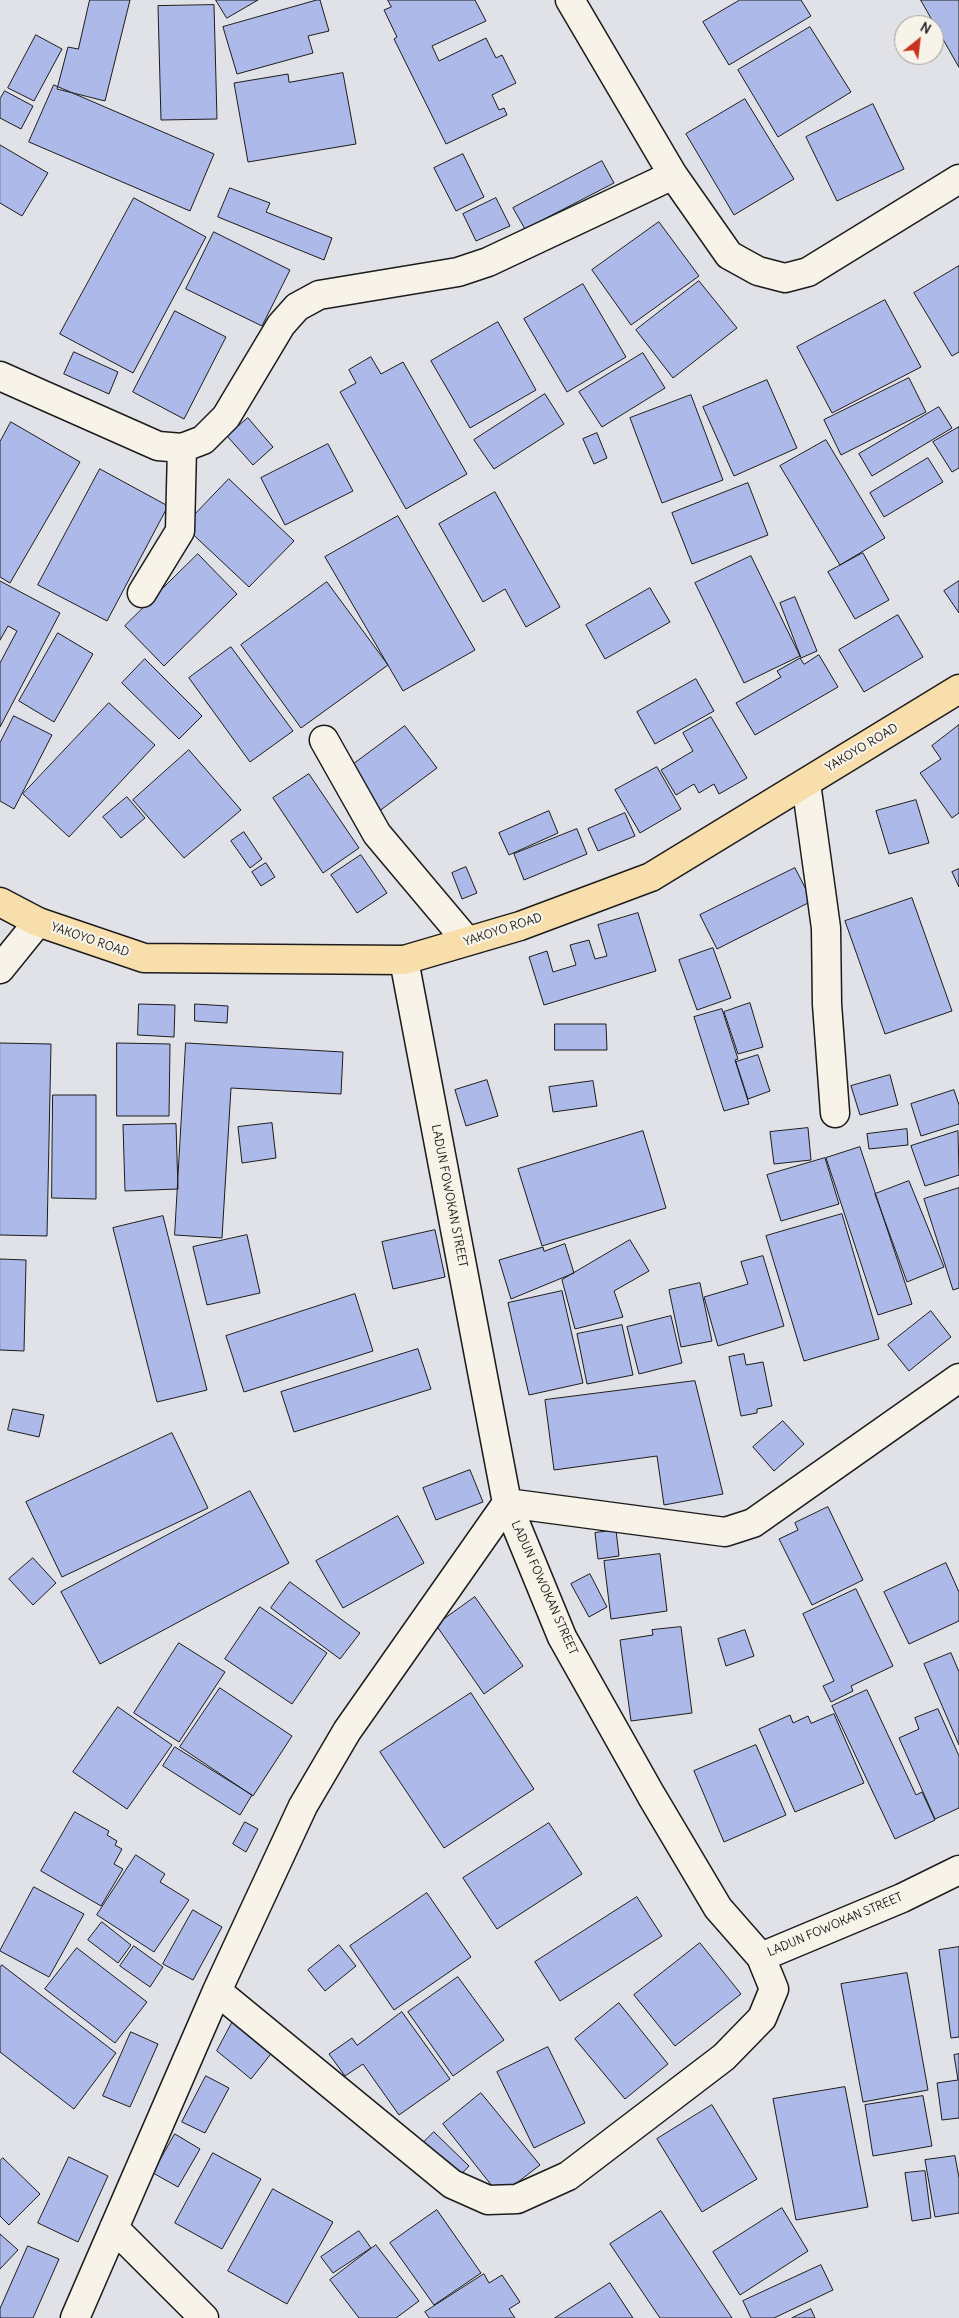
<!DOCTYPE html>
<html>
<head>
<meta charset="utf-8">
<style>
	body { margin:0 }
	#map { position:relative; width:959px; height:2318px; overflow:hidden; background:#e1e2e8; font-family:Delius,sans-serif }
	canvas { display:block }
	.north { position:absolute; left:894px; top:15px; width:50px; height:50px; box-sizing:border-box; background:#f7f3e8; border:1px solid #9f9d96; border-radius:50%; rotate:29deg; font-size:14px; font-weight:700; line-height:20px; text-align:center; color:#1c1c1c }
	.north::after { content:''; display:block; margin:auto; width:18px; height:22px; background:#c8321e; clip-path:polygon(50% 0,100% 100%,50% 72%,0 100%) }
</style>
</head>
<body>
<div id="map">
<canvas width="959" height="2318"></canvas>
<div class="north">N</div>
</div>
<script>
const c = document.querySelector('canvas').getContext('2d');
c.lineJoin = 'round';
function fill(path, color) {
  c.fillStyle = color;
  c.fill(path, 'evenodd');
}
function trace(path, color, width, dash) {
  c.strokeStyle = color;
  c.lineWidth = width;
  c.lineCap = dash ? 'butt' : 'round';
  c.setLineDash(dash || []);
  c.stroke(path);
}
function drawText(font, color, halo, rows, align = 'center') {
  c.font = font + ' Delius,sans-serif';
  c.lineWidth = 4.5;
  c.setLineDash([]);
  c.textBaseline = 'middle';
  c.strokeStyle = halo;
  c.fillStyle = color;
  for (const [text, x, y, turn = 0] of rows) {
    c.save();
    c.translate(x, y);
    c.rotate((+turn || 0) * Math.PI / 180);
    c.textAlign = isNaN(turn) ? turn : align;
    if (halo) c.strokeText(text, 0, 0);
    c.fillText(text, 0, 0);
    c.restore();
  }
}
const building = new Path2D(`
	M90 0H130L105 101 57 89 68 47 78 49Z
	M216 0H258L227 18Z
	M317 0H320L329 31 308 36 313 53 237 74 223 27Z
	M388 0H475L486 21 432 46 439 61 486 38 496 58 502 55 516 83 492 95 499 110 504 108 507 115 446 144 394 39 397 37 384 10 391 7Z
	M740 0H801L811 16 729 65 703 22Z
	M921 0H959V67Z
	M214 5 217 119 161 120 158 6Z
	M810 27 851 92 778 137 738 70Z
	M36 35 62 49 34 101 8 88Z
	M343 73 356 144 248 162 234 83 288 74 289 82Z
	M54 85 214 154 190 211 29 142Z
	M5 91 33 106 21 129 0 118V99Z
	M745 99 794 179 734 215 686 134Z
	M873 104 904 169 837 201 806 137Z
	M0 145 48 173 22 216 0 203Z
	M463 154 484 197 456 211 434 168Z
	M602 161 614 183 525 229 513 208Z
	M230 188 270 203 266 212 332 238 324 260 218 217Z
	M134 198 206 237 133 373 60 334Z
	M496 198 510 226 476 241 463 214Z
	M659 222 699 276 631 325 592 270Z
	M214 232 290 270 262 326 186 289Z
	M959 266V352L952 356 914 293Z
	M699 281 737 328 673 378 636 330Z
	M583 284 626 357 567 392 524 319Z
	M885 300 921 367 832 413 797 347Z
	M175 311 226 337 184 419 133 392Z
	M498 322 536 390 470 428 431 361Z
	M74 352 118 372 109 394 64 374Z
	M643 353 665 388 602 427 579 392Z
	M371 357 381 374 403 362 467 474 406 509 340 392 356 383 349 370Z
	M909 378 926 412 841 455 824 420Z
	M767 380 797 448 734 476 703 407Z
	M545 394 564 424 494 469 474 440Z
	M691 395 723 480 662 503 630 418Z
	M939 407 952 428 872 476 859 454Z
	M248 418 273 447 253 465 227 436Z
	M11 422 80 462 10 583 0 577V442Z
	M959 427V468L952 472 933 442Z
	M597 433 607 458 594 464 583 439Z
	M826 440 885 538 840 565 780 466Z
	M328 444 353 491 285 525 261 478Z
	M928 458 943 482 884 517 870 493Z
	M100 469 168 506 107 621 38 585Z
	M229 479 294 541 249 587 184 526Z
	M748 483 768 535 692 564 672 513Z
	M495 492 560 607 526 627 505 589 483 602 439 524Z
	M398 516 475 650 403 691 325 557Z
	M863 553 889 600 855 619 828 572Z
	M198 554 237 594 164 666 125 626Z
	M751 556 800 656 744 683 695 583Z
	M0 581 60 613 0 727V663L17 631 8 626 0 640Z
	M959 581V613L944 591Z
	M327 582 388 665 301 728 241 645Z
	M650 588 670 622 605 659 586 625Z
	M795 597 817 651 801 658 780 603Z
	M898 615 923 657 864 692 839 650Z
	M58 633 93 654 54 722 19 701Z
	M231 647 293 731 250 762 189 678Z
	M819 655 838 687 755 735 736 703 781 677 777 671 800 658 804 664Z
	M145 659 202 716 179 739 122 683Z
	M696 679 714 711 655 744 637 712Z
	M109 703 155 745 69 837 23 794Z
	M14 716 52 735 14 809 0 801V743Z
	M711 717 747 778 719 794 714 784 699 793 694 784 676 795 661 770 693 751 683 733Z
	M959 725V813L952 818 920 773 941 759 932 746Z
	M405 726 437 768 378 812 347 769Z
	M189 750 241 810 184 858 133 800Z
	M657 767 681 809 640 833 615 790Z
	M309 774 359 848 323 873 273 798Z
	M127 797 145 818 121 838 103 817Z
	M916 800 929 843 889 854 876 811Z
	M549 811 558 833 509 855 499 833Z
	M625 813 635 836 598 851 588 829Z
	M577 829 587 854 524 880 514 854Z
	M244 832 262 859 250 868 231 841Z
	M361 855 387 893 357 913 331 875Z
	M266 863 275 877 261 886 252 872Z
	M466 867 477 893 462 899 452 873Z
	M795 868 812 901 717 949 700 915Z
	M959 869V887L952 872Z
	M912 898 952 1011 885 1034 845 921Z
	M638 913 656 971 544 1005 529 957 547 951 553 972 576 965 570 945 589 940 595 959 607 956 598 925Z
	M713 948 731 998 697 1010 679 960Z
	M750 1003 763 1047 738 1054 724 1012Z
	M139 1004 175 1005 174 1037 138 1035Z
	M195 1004 228 1006 227 1023 195 1021Z
	M722 1009 738 1059 735 1060 749 1104 724 1111 694 1017Z
	M555 1024H606L607 1050H555Z
	M0 1043 51 1044 47 1236 0 1235Z
	M117 1043 170 1044 169 1116H117Z
	M186 1043 343 1052 341 1094 231 1088 222 1238 175 1235Z
	M758 1055 770 1091 748 1099 736 1062Z
	M890 1075 898 1105 860 1115 851 1086Z
	M487 1080 498 1116 466 1126 455 1090Z
	M593 1081 597 1106 553 1112 549 1087Z
	M954 1090 959 1105V1124L921 1136 911 1104Z
	M53 1095H96V1199L52 1198Z
	M272 1123 276 1158 242 1163 238 1127Z
	M176 1124 178 1189 125 1191 123 1125Z
	M808 1128 811 1160 774 1164 770 1132Z
	M907 1129 908 1145 869 1149 867 1134Z
	M643 1131 666 1208 542 1246 518 1169Z
	M958 1131 959 1175 925 1186 911 1146Z
	M860 1147 912 1304 878 1315 826 1158Z
	M825 1158 839 1204 781 1221 767 1175Z
	M909 1181 944 1267 907 1282 875 1194Z
	M959 1188V1288L953 1290 924 1199Z
	M842 1214 879 1339 804 1361 766 1236Z
	M163 1216 207 1390 157 1402 113 1228Z
	M435 1230 445 1277 393 1289 382 1242Z
	M247 1235 260 1293 207 1305 193 1247Z
	M630 1240 649 1271 614 1291 623 1317 575 1329 562 1280Z
	M565 1244 574 1273 511 1299 499 1260 543 1247 544 1251Z
	M763 1256 784 1326 718 1346 704 1297 748 1284 741 1262Z
	M0 1259 26 1260 24 1351 0 1350Z
	M700 1283 712 1341 681 1347 669 1290Z
	M562 1291 583 1383 529 1395 508 1303Z
	M355 1294 373 1351 244 1392 226 1336Z
	M931 1311 951 1337 909 1371 888 1345Z
	M671 1316 682 1363 639 1374 627 1327Z
	M622 1325 633 1375 587 1384 577 1334Z
	M418 1349 431 1389 294 1432 281 1392Z
	M744 1354 746 1365 763 1362 772 1406 757 1409V1413L741 1416 729 1357Z
	M695 1381 723 1494 664 1505 657 1456 554 1470 545 1400Z
	M13 1409 44 1415 39 1437 8 1430Z
	M783 1421 804 1444 774 1471 753 1447Z
	M172 1433 208 1508 62 1577 26 1502Z
	M470 1470 483 1502 436 1520 423 1488Z
	M250 1491 289 1563 100 1664 61 1592Z
	M828 1507 863 1580 812 1605 779 1539 798 1530 795 1523Z
	M398 1516 424 1563 343 1608 316 1561Z
	M616 1530 619 1556 598 1559 595 1533Z
	M660 1554 667 1611 611 1619 604 1561Z
	M33 1558 56 1583 33 1605 9 1579Z
	M946 1563 959 1592V1621L909 1644 884 1592Z
	M590 1574 607 1607 589 1617 571 1584Z
	M290 1582 360 1633 340 1659 271 1608Z
	M856 1589 893 1666 851 1686 853 1691 831 1702 823 1686 834 1681 803 1614Z
	M475 1597 523 1666 484 1694 436 1625Z
	M260 1607 327 1653 292 1704 225 1659Z
	M681 1627 692 1713 631 1721 620 1640 653 1635 652 1630Z
	M745 1630 754 1656 726 1666 718 1639Z
	M179 1643 225 1672 179 1742 134 1713Z
	M951 1653 959 1672V1745L924 1664Z
	M220 1688 292 1736 253 1796 180 1747Z
	M867 1690 916 1795 922 1792 935 1820 895 1839 832 1706Z
	M471 1693 534 1789 444 1848 380 1752Z
	M118 1707 172 1745 127 1809 73 1772Z
	M938 1709 959 1756V1808L935 1819 899 1738 919 1729 915 1718Z
	M834 1714 864 1783 795 1812 759 1729 790 1715 793 1723 808 1716 811 1723Z
	M756 1745 786 1815 724 1842 694 1771Z
	M175 1747 252 1795 240 1815 163 1766Z
	M75 1812 109 1831 107 1835 117 1841 115 1845 122 1849 114 1864 123 1869 101 1906 41 1871Z
	M245 1822 258 1829 246 1852 233 1844Z
	M549 1823 582 1874 497 1929 463 1878Z
	M136 1855 165 1874 160 1882 189 1900 154 1952 97 1915Z
	M34 1887 84 1914 49 1977 0 1951Z
	M427 1893 471 1957 394 2010 350 1946Z
	M637 1897 662 1936 560 2001 535 1962Z
	M193 1910 222 1927 193 1980 163 1964Z
	M102 1922 131 1945 118 1963 88 1940Z
	M700 1943 741 1994 675 2046 634 1995Z
	M339 1945 356 1966 325 1991 308 1970Z
	M134 1946 163 1967 150 1987 120 1966Z
	M959 1947V2037L951 2038 939 1950Z
	M77 1948 147 2002 115 2043 45 1989Z
	M2 1965 116 2053 74 2109 0 2052V1968Z
	M907 1973 928 2090 863 2102 841 1984Z
	M458 1977 504 2040 453 2076 408 2012Z
	M619 2003 668 2064 625 2099 575 2039Z
	M402 2012 450 2079 399 2115 363 2064 345 2076 329 2054 352 2038 357 2045Z
	M234 2019 274 2050 251 2079 217 2051Z
	M131 2032 158 2044 130 2107 103 2096Z
	M548 2047 585 2123 534 2148 497 2072Z
	M959 2054V2118L942 2120 937 2083 958 2080 954 2055Z
	M206 2076 229 2088 205 2133 182 2122Z
	M845 2087 868 2207 796 2220 773 2099Z
	M481 2093 540 2165 500 2196 443 2124Z
	M923 2096 932 2146 873 2156 865 2105Z
	M712 2105 757 2179 702 2212 657 2139Z
	M434 2132 469 2166 455 2181 420 2146Z
	M175 2134 200 2149 178 2187 153 2173Z
	M213 2153 261 2179 222 2249 175 2223Z
	M955 2156 959 2178V2213L935 2217 925 2160Z
	M69 2157 108 2176 78 2242 38 2223Z
	M3 2158 40 2194 9 2225 0 2216V2161Z
	M925 2171 931 2218 912 2221 905 2173Z
	M273 2189 333 2222 287 2304 228 2271Z
	M782 2208 808 2251 740 2295 713 2252Z
	M437 2210 481 2273 434 2305 390 2243Z
	M661 2211 732 2318H660L610 2244Z
	M359 2231 371 2248 333 2273 321 2257Z
	M0 2234 18 2250 0 2269Z
	M376 2245 419 2301 396 2318H359L330 2280Z
	M28 2246 59 2259 33 2318H0V2309Z
	M821 2265 833 2290 774 2318H751L743 2301Z
	M484 2274 489 2283 502 2275 520 2302 509 2309 515 2318H429L425 2312Z
	M610 2283 633 2318H555Z
	M811 2309 815 2318H792Z`);
const minor = new Path2D(`
	M570 0 673 175 729 255 758 271 785 278 808 272 959 179
	M0 376 158 446 182 448 203 440 226 417 281 325 297 307 319 295 458 272 488 262 673 175
	M142 593 180 531 182 448
	M324 740 377 834 467 941
	M806 783 826 928 827 1004 835 1113
	M0 969 38 922
	M761 1957 902 1898 959 1870
	M217 1991 452 2184 488 2200 517 2199 568 2176 724 2057 762 2018 774 1989 761 1957 718 1908 651 1795 562 1637 507 1503 404 960
	M114 2228 204 2318
	M75 2318 217 1991 303 1806 347 1731 507 1503 725 1532 753 1523 959 1378`);
const major = new Path2D(`
	M0 902 38 922 144 958 404 960 520 926 651 877 959 689`);
const streetNames = [
	["YAKOYO ROAD",862,748,-31],
	["YAKOYO ROAD",503,930,-18],
	["YAKOYO ROAD",90,940,19],
	["LADUN FOWOKAN STREET",449,1196,79],
	["LADUN FOWOKAN STREET",544,1588,66],
	["LADUN FOWOKAN STREET",835,1925,-23]
];
fill(building, '#adb9e9');
trace(building, '#1c1c1c', 1);
trace(minor, '#1c1c1c', 31);
trace(major, '#1c1c1c', 31);
trace(minor, '#f7f3e8', 28);
trace(major, '#f8deab', 28);
drawText('12px', '#1c1c1c', '#f7f3e8', streetNames);
</script>
</body>
</html>
